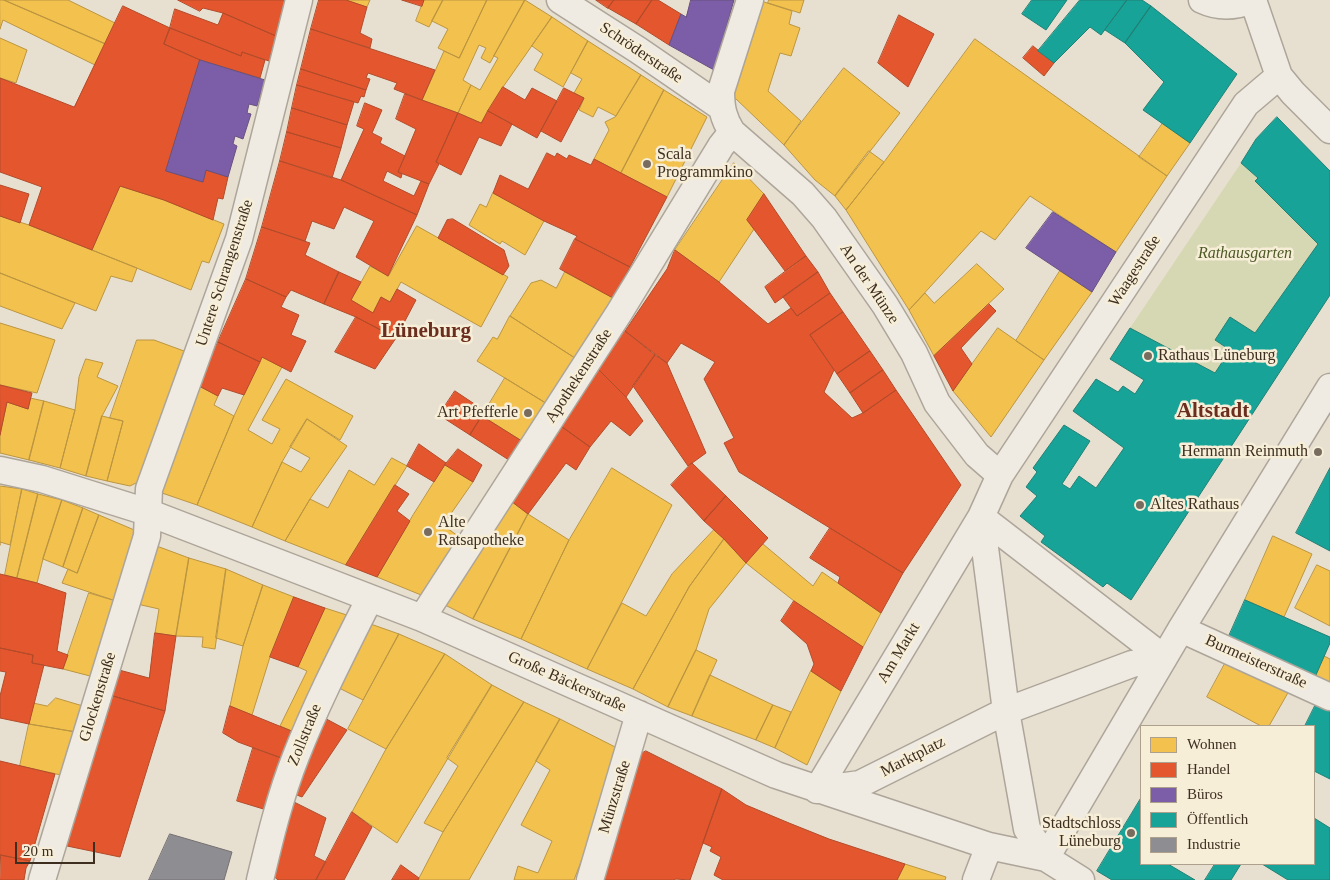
<!DOCTYPE html>
<html>
<head>
<meta charset="utf-8">
<style>
	body { margin:0 }
	#map { position:relative; width:1330px; height:880px; overflow:hidden; background:#e7e0d1; font-family:Georgia,serif }
	canvas { display:block }
	.legend { position:absolute; left:1140px; top:725px; width:175px; height:140px; box-sizing:border-box; background:#f7eed8; border:1px solid #ada18e; margin:0; padding:6px 9px; list-style:none; font-size:15px; color:#3d2e20 }
	.legend li { display:flex; align-items:center; gap:10px; height:25px }
	.legend b { width:25px; border:1px solid #ada18e }
	.scale { position:absolute; left:15px; top:842px; width:80px; height:22px; box-sizing:border-box; border:2px solid #3d2e20; border-top:0; padding-left:6px; font-size:15px; line-height:18px; white-space:nowrap; color:#3d2e20; -webkit-text-stroke:4px #f7eed8; paint-order:stroke }
</style>
</head>
<body>
<div id="map">
<canvas width="1330" height="880"></canvas>
<ul class="legend">
<li><b style="height:14px;background:#f2c14e"></b>Wohnen</li>
<li><b style="height:14px;background:#e4572e"></b>Handel</li>
<li><b style="height:14px;background:#7b5ea7"></b>Büros</li>
<li><b style="height:14px;background:#17a398"></b>Öffentlich</li>
<li><b style="height:14px;background:#8d8d92"></b>Industrie</li>
</ul>
<div class="scale">20 m</div>
</div>
<script>
const c = document.querySelector('canvas').getContext('2d');
c.lineJoin = 'round';
function fill(path, color) {
  c.fillStyle = color;
  c.fill(path, 'evenodd');
}
function trace(path, color, width, dash) {
  c.strokeStyle = color;
  c.lineWidth = width;
  c.lineCap = dash ? 'butt' : 'round';
  c.setLineDash(dash || []);
  c.stroke(path);
}
function drawText(font, color, halo, rows, align = 'center') {
  c.font = font + ' Georgia,serif';
  c.lineWidth = 5;
  c.setLineDash([]);
  c.textBaseline = 'middle';
  c.strokeStyle = halo;
  c.fillStyle = color;
  for (const [text, x, y, turn = 0] of rows) {
    c.save();
    c.translate(x, y);
    c.rotate((+turn || 0) * Math.PI / 180);
    c.textAlign = isNaN(turn) ? turn : align;
    if (halo) c.strokeText(text, 0, 0);
    c.fillText(text, 0, 0);
    c.restore();
  }
}
const green = new Path2D(`
	M1241 163 1258 178 1255 181 1318 244 1255 333 1215 340 1230 350 1215 373 1130 328Z`);
const homes = new Path2D(`
	M0 0H4L106 44 95 65 3 20 0 29Z
	M4 0H68L115 23 106 44Z
	M346 0H370L367 7Z
	M424 0H443L429 27 416 21Z
	M443 0H487L459 58 438 48 448 29 432 21Z
	M487 0H525L490 63 481 58 486 48 479 45 463 80 471 85 458 113 422 100 444 51 459 58Z
	M525 0 552 17 503 87 481 123 458 113 471 85 480 90 498 58 494 56Z
	M769 0H804L800 13 768 3Z
	M764 2 792 11 789 24 800 28 791 56 780 53 768 91 801 121 784 145 734 97Z
	M552 17 588 41 563 87 534 70 543 54 532 46Z
	M0 38 27 50 16 83 0 78Z
	M975 39 1167 176 1116 252 1030 196 995 240 981 231 909 310 846 210 884 162Z
	M588 41 641 75 616 116 598 107 593 117 579 110 584 98 574 93 582 79 571 73Z
	M844 68 900 113 835 196 815 180 784 145Z
	M641 75 664 90 621 173 594 159 609 130 605 122 615 117Z
	M664 90 707 117 667 197 621 173Z
	M1163 123 1190 143 1167 176 1139 157Z
	M869 151 884 162 846 210 835 196Z
	M734 163 764 194 747 220 754 229 719 282 675 250Z
	M120 186 164 200 224 224 209 263 202 261 191 290 92 250Z
	M493 193 544 221 525 255 502 241 500 244 469 225 480 204 486 207Z
	M0 216 29 225 137 268 132 282 111 276 96 311 0 273Z
	M417 226 508 277 481 327 401 282 390 302 381 297 373 313 351 300 370 266 388 276Z
	M977 264 1004 289 934 356 909 310 925 293 934 303Z
	M1060 271 1092 292 1044 360 1016 341Z
	M565 272 613 298 578 360 510 316 531 283 541 280 556 288Z
	M0 273 75 303 62 329 0 306Z
	M510 316 578 360 549 405 477 361 493 337 497 339Z
	M0 323 55 340 37 393 0 385Z
	M998 328 1044 360 991 437 953 391Z
	M137 340H154L184 351 140 481 130 486 107 481 123 421 110 418Z
	M262 357 282 367 248 430 272 444 280 429 262 420 286 379 353 416 340 440 307 419 282 462 252 527 197 505 234 416Z
	M86 359 103 363 97 377 118 386 102 416 86 476 60 468 75 410 79 377Z
	M505 378 549 405 525 443 482 416Z
	M199 386 218 396 214 405 234 416 197 505 159 492Z
	M30 398 44 401 29 460 0 453V435L7 402 28 409Z
	M44 401 75 410 60 468 29 460Z
	M102 416 123 421 107 481 86 476Z
	M307 419 347 446 310 499 285 541 252 527 282 462 301 472 310 458 290 447Z
	M392 458 407 466 346 565 285 541 310 499 328 508 349 470 374 485Z
	M445 465 473 482 443 525 462 539 426 597 377 577 413 515Z
	M612 468 672 505 587 669 521 639 569 540Z
	M0 486 22 489 10 545 0 542V545Z
	M22 489 38 494 17 578 5 575Z
	M38 494 62 500 43 559 37 583 17 578Z
	M507 498 528 514 473 619 443 604Z
	M62 500 83 508 63 567 43 559Z
	M83 508 99 515 77 573 63 567Z
	M528 514 569 540 521 639 473 619Z
	M99 515 139 532 116 601 62 583 68 569 77 573Z
	M714 530 724 539 689 587 633 689 587 669 622 603 646 616 672 574Z
	M1273 536 1312 554 1284 617 1245 600Z
	M724 539 746 563 709 609 696 650 668 707 633 689 689 587Z
	M763 544 813 586 822 572 881 613 863 647 794 601 746 563Z
	M154 545 189 558 176 636 155 633 159 609 137 604Z
	M189 558 226 569 215 649 202 647 203 637 176 636Z
	M1317 565 1330 571V626L1295 608Z
	M226 569 263 585 243 646 216 638Z
	M263 585 294 597 270 657 252 715 230 706 243 646Z
	M89 593 116 601 90 676 63 669Z
	M325 608 353 617 299 734 280 726 307 671 298 667Z
	M365 622 399 634 363 700 331 684Z
	M399 634 445 654 386 749 348 729Z
	M696 650 717 660 692 716 668 707Z
	M445 654 492 685 397 843 352 812 386 749Z
	M1324 656 1330 659V692L1312 684Z
	M1228 658 1289 691 1269 726H1261L1207 697Z
	M811 671 841 691 807 765 775 748Z
	M710 675 773 705 756 740 692 716Z
	M492 685 524 702 443 832 424 823 458 766 447 758Z
	M56 698 83 706 76 732 29 724 33 703 47 706Z
	M524 702 560 719 469 880H418L443 832Z
	M773 705 791 712 775 748 756 740Z
	M560 719 623 751 574 880H514L518 866 538 873 552 841 521 825 550 770 536 761Z
	M29 724 76 732 61 775 20 766Z
	M905 864 946 877 945 880H897Z`);
const shops = new Path2D(`
	M178 0H286L276 36 223 13 203 8 200 11Z
	M319 0H346L367 7 360 33 372 39 370 48 311 29Z
	M402 0H424L422 6Z
	M596 0H614L608 8Z
	M614 0H652L636 24 608 8Z
	M652 0H658L681 14 669 45 636 24Z
	M123 6 170 28 164 44 200 60 166 171 203 182 206 170 228 177 223 199 218 198 213 220 164 200 120 186 92 250 29 225 42 187 0 172V78L74 107Z
	M175 9 218 25 223 13 276 36 269 61 242 52 241 56 170 28Z
	M899 15 934 34 908 87 878 63Z
	M170 28 241 56 242 52 265 60 260 78 200 60 164 44Z
	M311 29 435 70 422 100 394 89 397 83 368 73 366 78 370 79 366 90 301 69Z
	M1033 46 1054 63 1044 76 1023 58Z
	M301 69 366 90 364 97 361 96 358 103 297 85Z
	M297 85 354 102 347 125 292 108Z
	M503 87 525 100 532 88 557 101 537 138 488 111Z
	M564 88 584 98 561 142 541 131Z
	M405 94 458 113 436 162 439 164 429 184 398 172 416 129 396 119Z
	M365 103 382 110 372 133 382 138 380 143 405 156 398 172 402 174 401 178 387 171 383 181 414 196 421 181 429 184 417 215 341 180 364 129 357 126Z
	M292 108 347 125 341 148 287 132Z
	M488 111 512 124 501 146 479 137 461 175 436 162 458 113 481 123Z
	M287 132 341 148 332 178 280 161Z
	M547 153 555 157 557 153 567 159 569 155 591 165 594 159 667 197 630 267 575 239 577 236 544 221 493 193 500 175 528 189Z
	M280 161 341 180 417 215 388 276 356 257 374 221 344 207 334 229 312 221 305 241 262 227Z
	M0 185 29 194 20 223 0 216Z
	M764 194 806 256 785 271 747 220Z
	M453 219 504 250 509 266 503 275 438 238 447 220Z
	M262 227 310 243 305 255 339 272 324 304 291 290 286 297 246 279Z
	M575 239 630 267 613 298 560 269Z
	M675 250 719 282 768 324 791 308 797 316 830 293 843 312 810 335 834 370 824 392 852 418 863 413 896 390 961 485 903 573 739 472 724 443 734 438 704 379 715 362 681 343 667 363 625 331 667 269Z
	M806 256 818 272 775 303 765 287Z
	M339 272 361 282 351 300 373 313 381 297 390 302 397 289 416 300 396 338 356 317 324 304Z
	M818 272 830 293 797 316 783 297Z
	M246 279 286 297 281 307 299 315 291 335 306 341 291 372 262 357 260 362 218 342Z
	M989 304 996 311 961 348 972 364 953 391 934 356Z
	M843 312 870 351 837 374 810 335Z
	M356 317 396 338 375 369 335 352Z
	M625 331 655 355 626 397 598 369Z
	M218 342 260 362 244 395 222 388 218 396 199 386Z
	M870 351 883 370 850 393 837 374Z
	M655 355 667 363 706 453 688 466 633 386Z
	M598 369 626 397 643 421 630 436 611 421 590 447 558 424Z
	M883 370 896 390 863 413 850 393Z
	M0 385 32 393 28 409 7 402 0 435Z
	M455 391 485 411 470 435 439 415Z
	M482 416 525 443 512 462 470 435Z
	M558 424 590 447 576 470 566 463 528 514 507 498Z
	M419 444 446 463 434 482 407 466Z
	M458 449 482 465 473 482 445 465Z
	M692 463 726 496 704 521 671 485Z
	M395 485 409 494 397 511 410 521 377 577 346 565Z
	M726 496 768 538 746 563 724 539 704 521Z
	M830 528 903 573 881 613 838 583 840 577 810 558Z
	M0 574 37 583 66 593 57 651 68 655 63 669 32 663 33 655 0 648Z
	M294 597 325 608 298 667 270 657Z
	M794 601 863 647 841 691 811 671 814 664 807 644 781 621Z
	M155 633 176 636 165 711 113 696 119 670 149 678Z
	M0 648 33 655 32 663 44 665 29 724 0 718V696L6 672 0 671Z
	M113 696 165 711 120 857 67 846Z
	M230 706 299 734 287 760 238 742 223 733Z
	M317 714 347 730 302 797 289 792Z
	M253 748 287 760 270 811 237 801Z
	M646 751 722 789 690 880 675 879V880H598L634 758Z
	M0 761 55 774 30 861 0 855Z
	M722 789 746 805 789 823 829 839 905 864 897 880H723L714 875 721 857 710 851 712 847 703 843Z
	M288 799 326 818 314 856 326 862 316 880H278L270 873Z
	M352 812 372 827 344 880H316Z
	M1 855 30 861 26 868 24 880H0Z
	M401 865 419 878 418 880H392Z`);
const offices = new Path2D(`
	M691 0H734L714 70 669 45 681 14 686 17Z
	M200 60 265 80 257 106 249 104 247 113 251 114 243 139 235 136 233 144 237 146 228 177 206 170 203 182 166 171Z
	M1053 212 1116 252 1092 292 1026 248Z`);
const public = new Path2D(`
	M1032 0H1067L1046 30 1022 14Z
	M1080 0H1127L1101 35 1090 27 1054 63 1038 51Z
	M1127 0H1142L1151 6 1125 43 1105 30Z
	M1151 6 1237 74 1190 143 1143 110 1164 82 1125 43Z
	M1277 117 1330 171V295L1131 600 1107 583 1103 587 1041 542 1045 536 1020 516 1037 496 1026 487 1037 472 1033 468 1064 425 1090 441 1062 484 1070 489 1079 476 1096 488 1124 448 1073 411 1096 379 1118 392 1123 386 1135 394 1144 380 1110 359 1130 328 1215 373 1230 350 1215 340 1230 317 1255 333 1318 244 1255 181 1258 178 1241 163 1256 139Z
	M1330 468V551L1296 533Z
	M1245 600 1330 637V643L1312 684 1225 645Z
	M1317 702 1330 709V779L1314 771V726H1305Z
	M1141 798V864H1168L1195 880H1112L1097 871Z
	M1314 818 1330 828V880H1288L1262 864H1314Z
	M1215 864H1241L1231 880H1205Z`);
const industry = new Path2D(`
	M170 834 232 852 224 880H149Z`);
const minor = new Path2D(`
	M560 0 638 50 721 107
	M750 0 721 91C721 107 723 118 732 132L803 194 824 218 885 305 914 353 937 403 977 455 1000 475
	M1202 0C1219 8 1235 7 1252 0
	M1253 0 1279 76 1293 93 1330 130
	M0 470 42 479 147 512 422 618 776 775 989 846 1046 858 1081 880
	M981 517 1006 711 1027 829 1046 858
	M981 517 1164 658
	M422 618 619 313 721 146 732 132
	M1181 629 1330 697
	M823 789 860 784 1006 711 1132 664 1164 658
	M817 790 981 517 1000 475 1246 104 1279 76
	M1046 858 1181 629 1330 387
	M42 880 147 536 149 489 239 239 299 0
	M260 880C270 838 280 796 296 756 317 702 344 650 370 598
	M590 880 639 714
	M976 880 989 846`);
const markers = [
	[647,164,5,"#786c5e"],
	[1148,356,5,"#786c5e"],
	[528,413,5,"#786c5e"],
	[1318,452,5,"#786c5e"],
	[1140,505,5,"#786c5e"],
	[428,532,5,"#786c5e"],
	[1131,833,5,"#786c5e"]
];
const streetNames = [
	["Schröderstraße",641,53,34],
	["Waagestraße",1135,271,-57],
	["Untere Schrangenstraße",225,273,-72],
	["An der Münze",869,284,56],
	["Apothekenstraße",579,376,-57],
	["Am Markt",899,653,-59],
	["Burmeisterstraße",1256,662,24],
	["Große Bäckerstraße",567,682,24],
	["Glockenstraße",98,697,-73],
	["Zollstraße",305,735,-68],
	["Marktplatz",913,757,-27],
	["Münzstraße",615,797,-73]
];
const poiNames = [
	["Scala",657,155],
	["Programmkino",657,173],
	["Rathaus Lüneburg",1158,356],
	["Art Pfefferle",518,413,"right"],
	["Hermann Reinmuth",1308,452,"right"],
	["Altes Rathaus",1150,505],
	["Alte",438,523],
	["Ratsapotheke",438,541],
	["Stadtschloss",1121,824,"right"],
	["Lüneburg",1121,842,"right"]
];
const parkNames = [
	["Rathausgarten",1245,254]
];
const districtNames = [
	["Lüneburg",426,332],
	["Altstadt",1213,412]
];
fill(green, '#d6d7b3');
fill(homes, '#f2c14e');
trace(homes, '#bc9540', 1);
fill(shops, '#e4572e');
trace(shops, '#b24b2a', 1);
fill(offices, '#7b5ea7');
trace(offices, '#68507e', 1);
fill(public, '#17a398');
trace(public, '#228074', 1);
fill(industry, '#8d8d92');
trace(industry, '#757070', 1);
trace(minor, '#ada599', 29);
trace(minor, '#efebe3', 26);
for (const [x, y, r, color] of markers) {
  const dot = new Path2D();
  dot.arc(x, y, r, 0, 2 * Math.PI);
  c.fillStyle = color;
  c.fill(dot);
  trace(dot, '#f7eed8', 2);
}
drawText('16px', '#3d2e20', '#f7eed8', streetNames);
drawText('16px', '#3d2e20', '#f7eed8', poiNames, 'left');
drawText('italic 16px', '#4d5a26', '#f7eed8', parkNames);
drawText('bold 21px', '#6b2e1e', '#f7eed8', districtNames);
</script>
</body>
</html>
